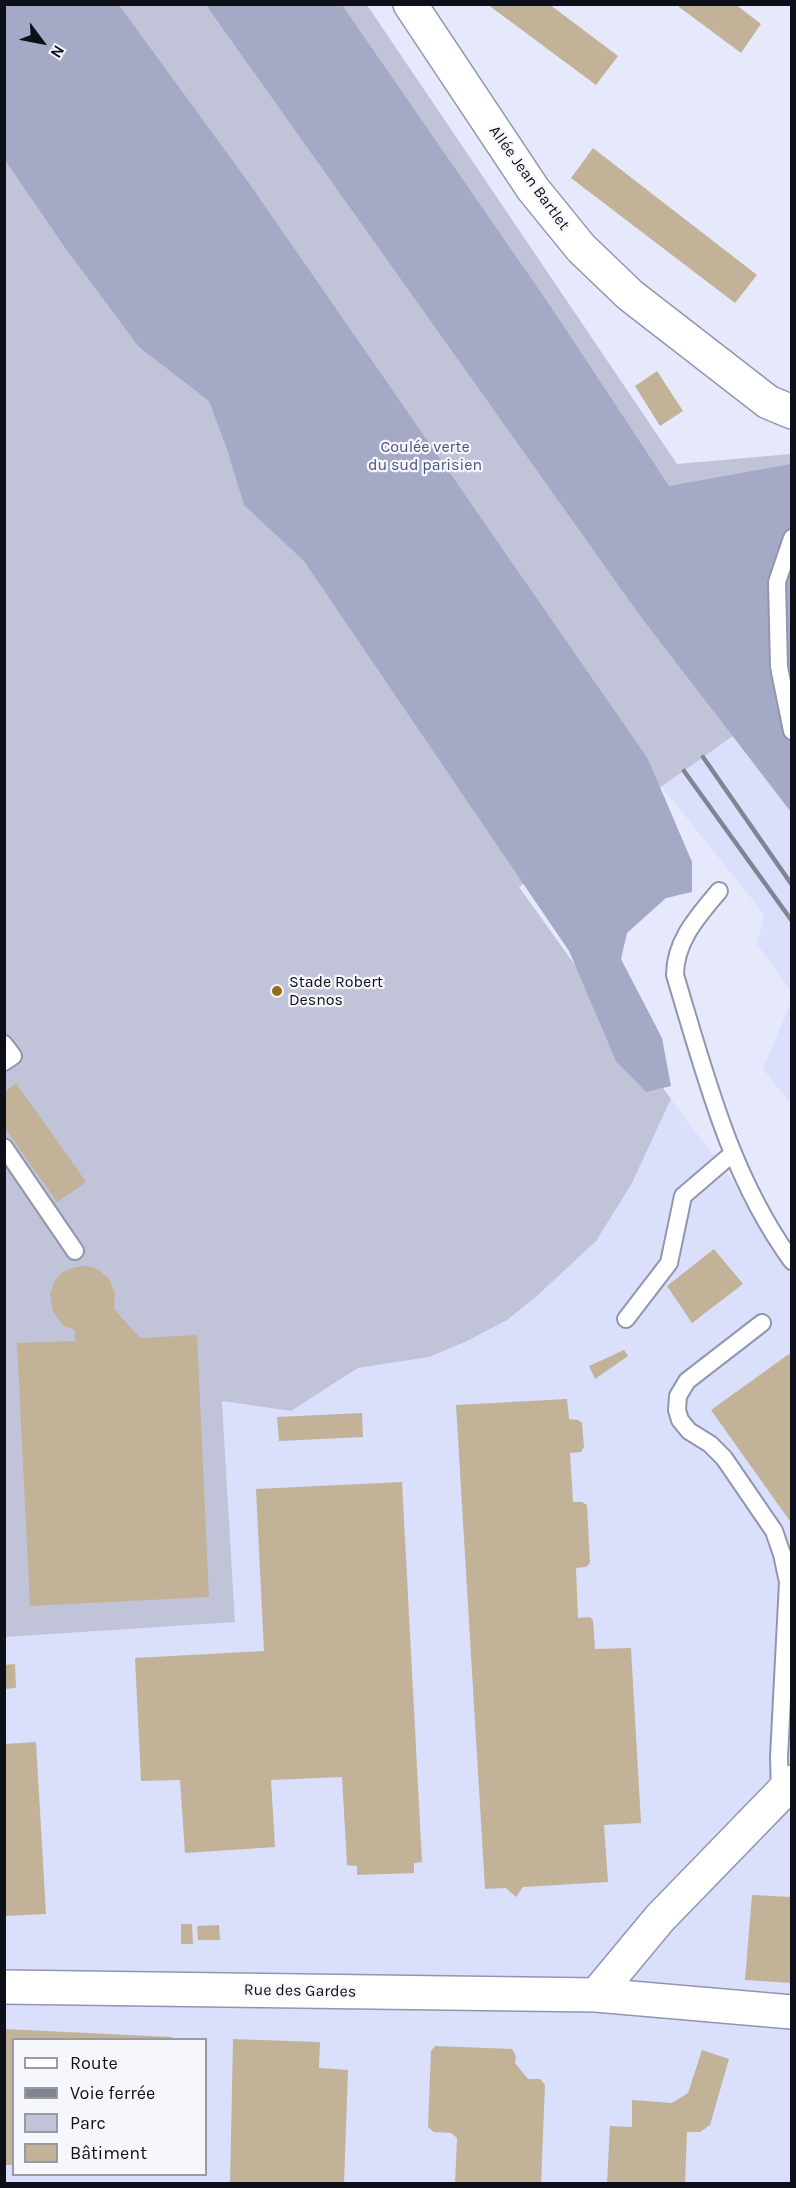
<!DOCTYPE html>
<html>
<head>
<meta charset="utf-8">
<style>
	body { margin:0 }
	#map { position:relative; width:796px; height:2188px; overflow:hidden; background:#e6e9fb; font-family:Karla,sans-serif }
	canvas { display:block }
	.frame { position:absolute; inset:0; border:6px solid #0e1019; pointer-events:none }
	.legend { position:absolute; left:12px; top:2038px; width:195px; height:138px; box-sizing:border-box; background:#f6f7fd; border:2px solid #999ba2; margin:0; padding:8px 10px; list-style:none; font-size:18px; color:#0e1019 }
	.legend li { display:flex; align-items:center; gap:12px; height:30px }
	.legend b { width:30px; border:2px solid #999ba2 }
	.north { position:absolute; left:12px; top:12px; width:60px; height:60px; -webkit-text-stroke:4px #f6f7fd; paint-order:stroke; rotate:122deg; font-size:16px; font-weight:700; line-height:24px; text-align:center; color:#0e1019 }
	.north::after { content:''; display:block; margin:auto; width:21px; height:27px; background:#0e1019; clip-path:polygon(50% 0,100% 100%,50% 72%,0 100%) }
</style>
</head>
<body>
<div id="map">
<canvas width="796" height="2188"></canvas>
<div class="frame"></div>
<ul class="legend">
<li><b style="height:8px;background:#fff"></b>Route</li>
<li><b style="height:8px;background:#818492"></b>Voie ferrée</li>
<li><b style="height:16px;background:#c1c4d8"></b>Parc</li>
<li><b style="height:16px;background:#c2b298"></b>Bâtiment</li>
</ul>
<div class="north">N</div>
</div>
<script>
const c = document.querySelector('canvas').getContext('2d');
c.lineJoin = 'round';
function fill(path, color) {
  c.fillStyle = color;
  c.fill(path, 'evenodd');
}
function trace(path, color, width, dash) {
  c.strokeStyle = color;
  c.lineWidth = width;
  c.lineCap = dash ? 'butt' : 'round';
  c.setLineDash(dash || []);
  c.stroke(path);
}
function drawText(font, color, halo, rows, align = 'center') {
  c.font = font + ' Karla,sans-serif';
  c.lineWidth = 4.5;
  c.setLineDash([]);
  c.textBaseline = 'middle';
  c.strokeStyle = halo;
  c.fillStyle = color;
  for (const [text, x, y, turn = 0] of rows) {
    c.save();
    c.translate(x, y);
    c.rotate((+turn || 0) * Math.PI / 180);
    c.textAlign = isNaN(turn) ? turn : align;
    if (halo) c.strokeText(text, 0, 0);
    c.fillText(text, 0, 0);
    c.restore();
  }
}
const built = new Path2D(`
	M733 736 791 812V991L757 944 764 914 661 786Z
	M791 1002V1104L763 1069Z
	M671 1099 791 1260V2183L5 2184V1637L235 1621 222 1401 291 1411 358 1368 429 1357 632 1183ZM14 2040H206V2174H14Z`);
const green = new Path2D(`
	M5 5H367L677 464 791 454V812L733 736 519 887 671 1099 632 1183 596 1241 539 1294 507 1320 467 1341 429 1357 358 1368 291 1411 222 1401 235 1622 5 1637Z`);
const forest = new Path2D(`
	M4 5H119L251 186 648 759 692 862V892L666 898 627 933 621 959 662 1038 671 1086 646 1092 616 1061 569 951 304 561 244 505 227 449 209 401 139 347 66 249 5 160Z
	M206 5H342L553 310 669 486 791 464V812L641 617Z`);
const building = new Path2D(`
	M487 4H549L618 56 596 85Z
	M675 4H735L761 24 741 53Z
	M593 148 757 275 735 303 571 178Z
	M657 371 683 411 660 426 635 386Z
	M16 1083 86 1182 57 1202 4 1127V1092Z
	M714 1249 743 1284 692 1323 667 1286Z
	M88 1266 99 1270 109 1279 115 1293 114 1309 140 1338 197 1335 209 1597 30 1606 17 1343 75 1341V1330L64 1326 53 1312 50 1294 55 1280 63 1272 75 1267Z
	M624 1350 628 1356 595 1379 589 1366Z
	M789 1354 792 1357V1524L711 1410Z
	M567 1399 569 1419 578 1420 582 1423 584 1447 581 1452 570 1453 573 1502H582L587 1505 590 1563 586 1567 576 1568 578 1618 590 1617 593 1620 595 1649 631 1648 641 1823 604 1825 608 1882 523 1887 516 1897 506 1888 485 1889 456 1405Z
	M362 1413 363 1437 279 1441 277 1417Z
	M402 1482 422 1862 414 1863V1873L357 1875V1866L347 1865 342 1777 271 1780 275 1847 185 1853 180 1780 141 1781 135 1658 264 1651 256 1489Z
	M15 1664 16 1688 4 1689V1665Z
	M36 1742 46 1914 5 1916V1744Z
	M752 1895 792 1897V1983L745 1980Z
	M181 1924H192L193 1944H181Z
	M219 1925 220 1940H198L197 1926Z
	M4 2029 172 2037V2040H14V2165H4Z
	M233 2039 320 2042 319 2068 348 2070 344 2184H230Z
	M435 2046 512 2049 516 2056 515 2063 528 2079H540L545 2085 541 2184H455L457 2138 451 2133 434 2132 428 2127 431 2051Z
	M702 2050 729 2059 710 2125 700 2132H687L685 2184H607L610 2126 632 2127V2100L672 2103 688 2093Z`);
const lane = new Path2D(`
	M792 538 777 582 779 667 792 731
	M719 891C698 916 675 941 675 975 705 1074 730 1176 792 1261
	M4 1044 13 1056 4 1062
	M4 1147 75 1251
	M626 1319 669 1263 683 1196 732 1154
	M762 1323 687 1381 678 1396 677 1410 680 1420 689 1431 710 1444 724 1458 774 1531 782 1554 788 1582 779 1757 780 1792`);
const street = new Path2D(`
	M410 4 533 189 581 248 630 295 768 402 792 412
	M792 1782 660 1918 596 1995 792 2012
	M4 1987 596 1995`);
const rail = new Path2D(`
	M703 757 792 885
	M684 771 792 921`);
const markers = [
	[277,991,6,"#956c16"]
];
const streetNames = [
	["Allée Jean Bartlet",529,178,54],
	["Rue des Gardes",300,1991,1]
];
const parkNames = [
	["Coulée verte",425,447],
	["du sud parisien",425,465]
];
const poiNames = [
	["Stade Robert",289,982],
	["Desnos",289,1000]
];
fill(built, '#dadffb');
fill(green, '#c1c4d8');
fill(forest, '#a4a9c5');
fill(building, '#c2b298');
trace(lane, '#9196b0', 20);
trace(street, '#9196b0', 36);
trace(lane, '#fff', 16);
trace(street, '#fff', 33);
trace(rail, '#818492', 4.5);
for (const [x, y, r, color] of markers) {
  const dot = new Path2D();
  dot.arc(x, y, r, 0, 2 * Math.PI);
  c.fillStyle = color;
  c.fill(dot);
  trace(dot, '#f6f7fd', 2);
}
drawText('16px', '#0e1019', '#f6f7fd', streetNames);
drawText('16px', '#4e537e', '#f6f7fd', parkNames);
drawText('16px', '#0e1019', '#f6f7fd', poiNames, 'left');
</script>
</body>
</html>
